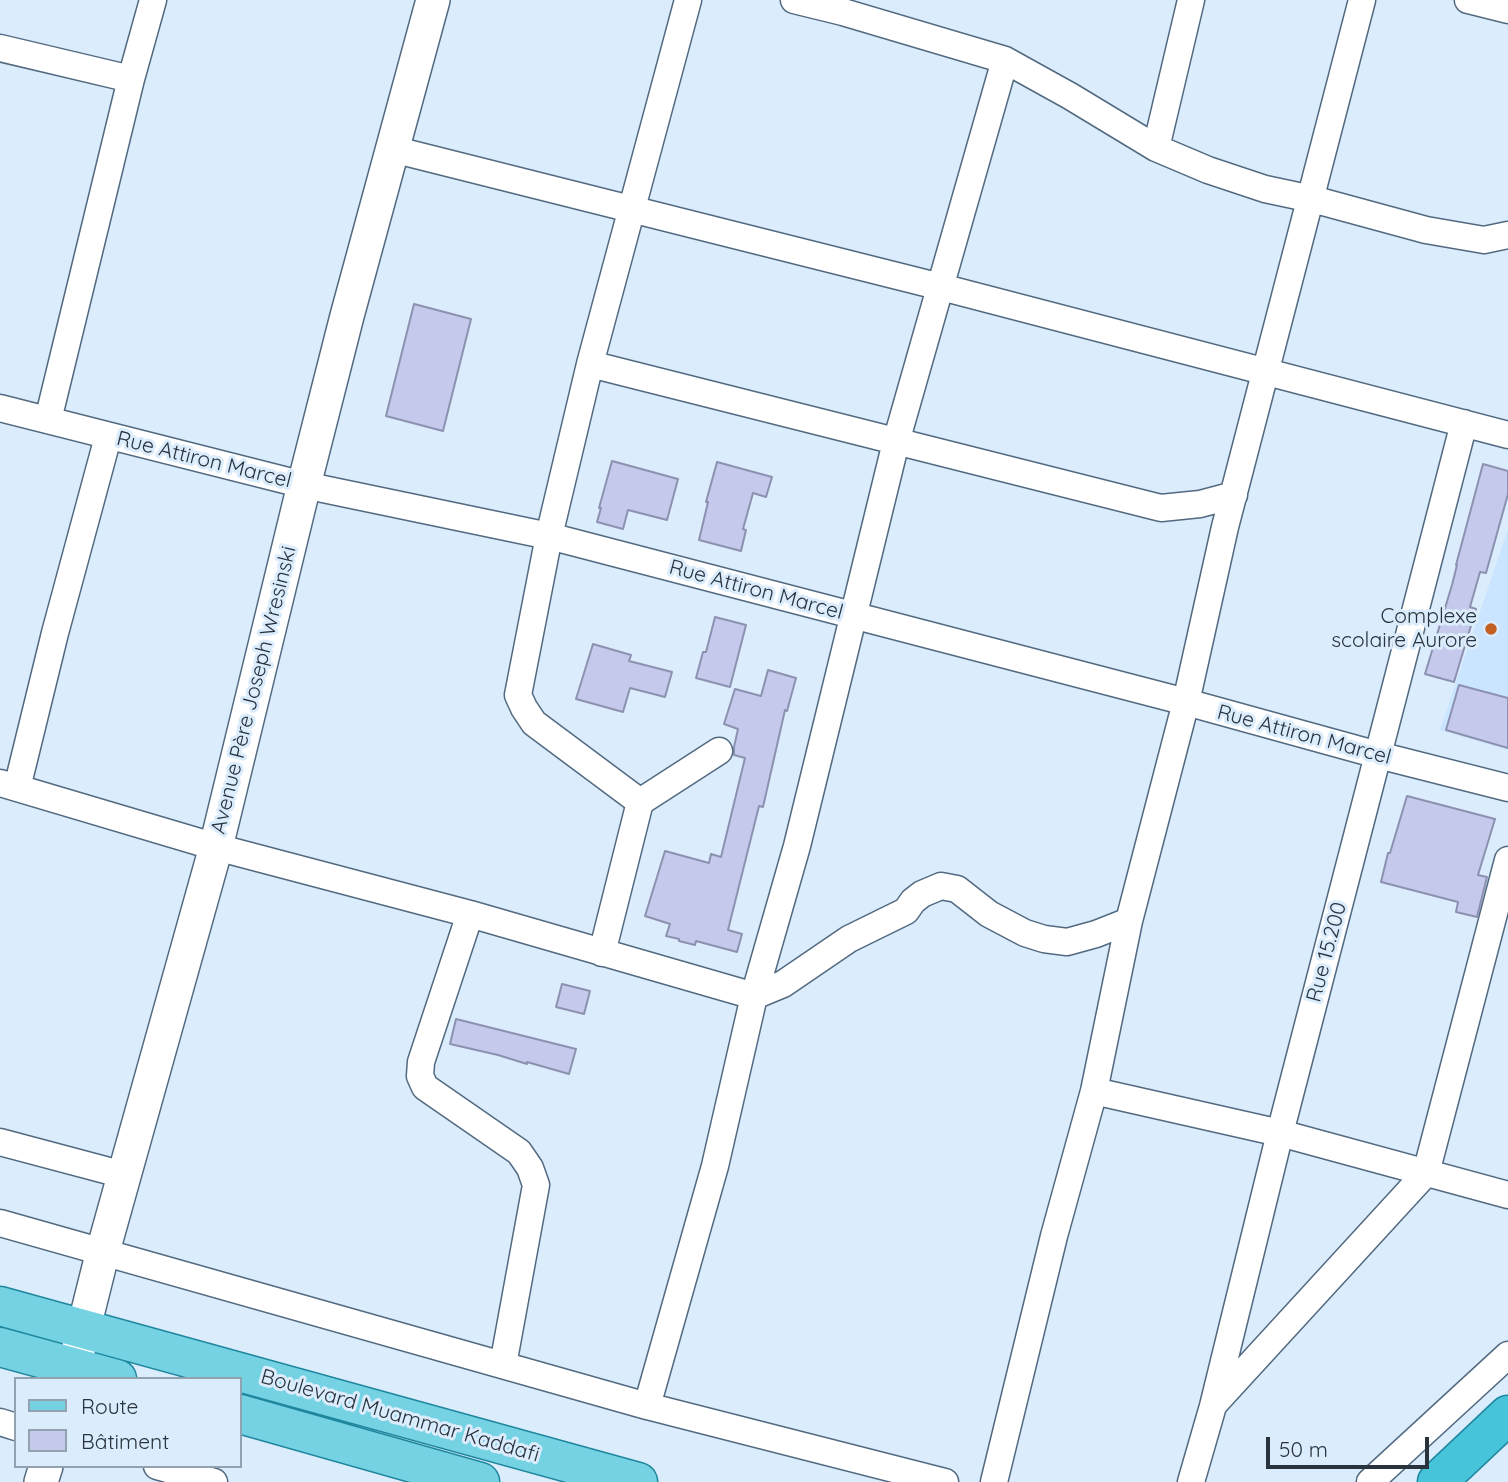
<!DOCTYPE html>
<html>
<head>
<meta charset="utf-8">
<style>
	body { margin:0 }
	#map { position:relative; width:1508px; height:1482px; overflow:hidden; background:#dbecfc; font-family:Quicksand,sans-serif }
	canvas { display:block }
	.legend { position:absolute; left:14px; top:1377px; width:228px; height:91px; box-sizing:border-box; background:#dbecfc; border:2px solid #93a2b0; margin:0; padding:9px 12px; list-style:none; font-size:21px; color:#28333d }
	.legend li { display:flex; align-items:center; gap:14px; height:35px }
	.legend b { width:35px; border:2px solid #93a2b0 }
	.scale { position:absolute; left:1266px; top:1437px; width:163px; height:32px; box-sizing:border-box; border:4px solid #28333d; border-top:0; padding-left:9px; font-size:21px; line-height:24px; white-space:nowrap; color:#28333d; -webkit-text-stroke:5px #dbecfc; paint-order:stroke }
</style>
</head>
<body>
<div id="map">
<canvas width="1508" height="1482"></canvas>
<ul class="legend">
<li><b style="height:9px;background:#75d2e3"></b>Route</li>
<li><b style="height:19px;background:#c5caec"></b>Bâtiment</li>
</ul>
<div class="scale">50 m</div>
</div>
<script>
const c = document.querySelector('canvas').getContext('2d');
c.lineJoin = 'round';
function fill(path, color) {
  c.fillStyle = color;
  c.fill(path, 'evenodd');
}
function trace(path, color, width, dash) {
  c.strokeStyle = color;
  c.lineWidth = width;
  c.lineCap = dash ? 'butt' : 'round';
  c.setLineDash(dash || []);
  c.stroke(path);
}
function drawText(font, color, halo, rows, align = 'center') {
  c.font = font + ' Quicksand,sans-serif';
  c.lineWidth = 6;
  c.setLineDash([]);
  c.textBaseline = 'middle';
  c.strokeStyle = halo;
  c.fillStyle = color;
  for (const [text, x, y, turn = 0] of rows) {
    c.save();
    c.translate(x, y);
    c.rotate((+turn || 0) * Math.PI / 180);
    c.textAlign = isNaN(turn) ? turn : align;
    if (halo) c.strokeText(text, 0, 0);
    c.fillText(text, 0, 0);
    c.restore();
  }
}
const built = new Path2D(`
	M1508 529V750L1440 730Z`);
const building = new Path2D(`
	M414 304 471 319 443 431 386 416Z
	M612 461 678 479 667 520 628 510 623 529 597 522 601 508H599Z
	M717 462 772 477 766 497 753 493 743 529 746 530 741 551 699 540 708 502H706Z
	M1483 464 1508 471V494L1486 573 1480 572 1470 607 1476 609 1454 682 1425 674 1452 585 1457 565H1456Z
	M715 617 746 625 730 687 696 678 703 652H706Z
	M593 644 631 655 629 661 672 672 665 697 630 688 623 712 576 699Z
	M768 670 796 678 787 711 785 710 763 807 759 806 728 930 742 934 737 952 696 941 695 945 679 941V939L666 936 670 924 645 916 665 851 709 863 711 854 721 857 745 758 734 755V747L738 729 724 724 735 689 761 696Z
	M1459 685 1508 698V748L1446 730Z
	M1407 796 1495 819 1478 875 1487 877 1477 917 1456 912 1458 902 1381 882 1388 853H1390Z
	M562 984 590 991 584 1014 556 1007Z
	M456 1019 576 1049 569 1074 527 1062V1064L498 1055 450 1044Z`);
const minor = new Path2D(`
	M688 0 590 364 549 536 518 695 524 708 534 723 640 802 719 751
	M794 0 843 12 1005 60 1070 96 1156 148 1208 170 1265 189 1312 199 1426 230 1484 240 1508 235
	M1468 0 1508 10
	M0 48 131 79
	M1156 148 1191 0
	M392 149 941 287 1508 435
	M590 364 1161 508 1200 504 1234 495
	M0 408 304 485 549 536 1186 702 1378 755 1508 788
	M48 420 131 79 153 0
	M0 783 216 847 470 914 754 996 783 984 849 939 906 911 913 901 922 894 941 886 957 889 989 914 1025 933 1044 939 1067 942 1096 934 1129 921
	M17 788 55 633 108 437
	M470 914 421 1062 420 1076 425 1087 519 1152 530 1168 536 1185 503 1365
	M602 953 640 802
	M1094 1091 1280 1133 1508 1195
	M0 1142 124 1175
	M0 1223 647 1406 945 1482
	M1215 1403 1426 1173 1508 860
	M647 1406 715 1166 754 996 797 846 896 442 1005 60
	M0 1422 16 1427
	M157 1466 214 1482
	M994 1482 1054 1236 1094 1091 1129 921 1186 702 1225 527 1362 0
	M1191 1482 1213 1406 1280 1133 1464 423
	M1370 1482 1508 1355`);
const tertiary = new Path2D(`
	M77 1355 103 1251 216 847 304 485 347 316 433 0
	M41 1482 46 1466`);
const primary = new Path2D(`
	M0 1306 638 1482
	M0 1347 117 1379
	M240 1414 480 1482`);
const trunk = new Path2D(`
	M1437 1482 1508 1415`);
const markers = [
	[1491,629,7,"#c26024"]
];
const streetNames = [
	["Rue Attiron Marcel",204,460,14],
	["Rue Attiron Marcel",756,590,15],
	["Avenue Père Joseph Wresinski",254,690,-76],
	["Rue Attiron Marcel",1304,735,15],
	["Rue 15.200",1327,952,-75],
	["Boulevard Muammar Kaddafi",400,1416,16]
];
const poiNames = [
	["Complexe",1477,617],
	["scolaire Aurore",1477,641]
];
fill(built, '#cae5ff');
fill(building, '#c5caec');
trace(building, '#8d91b0', 2);
trace(minor, '#526a81', 29);
trace(tertiary, '#526a81', 36);
trace(primary, '#1e879d', 41);
trace(trunk, '#1e879d', 41);
trace(minor, '#fff', 26);
trace(tertiary, '#fff', 33);
trace(primary, '#75d2e3', 38);
trace(trunk, '#47c3da', 38);
for (const [x, y, r, color] of markers) {
  const dot = new Path2D();
  dot.arc(x, y, r, 0, 2 * Math.PI);
  c.fillStyle = color;
  c.fill(dot);
  trace(dot, '#dbecfc', 2.5);
}
drawText('21px', '#28333d', '#dbecfc', streetNames);
drawText('21px', '#28333d', '#dbecfc', poiNames, 'right');
</script>
</body>
</html>
